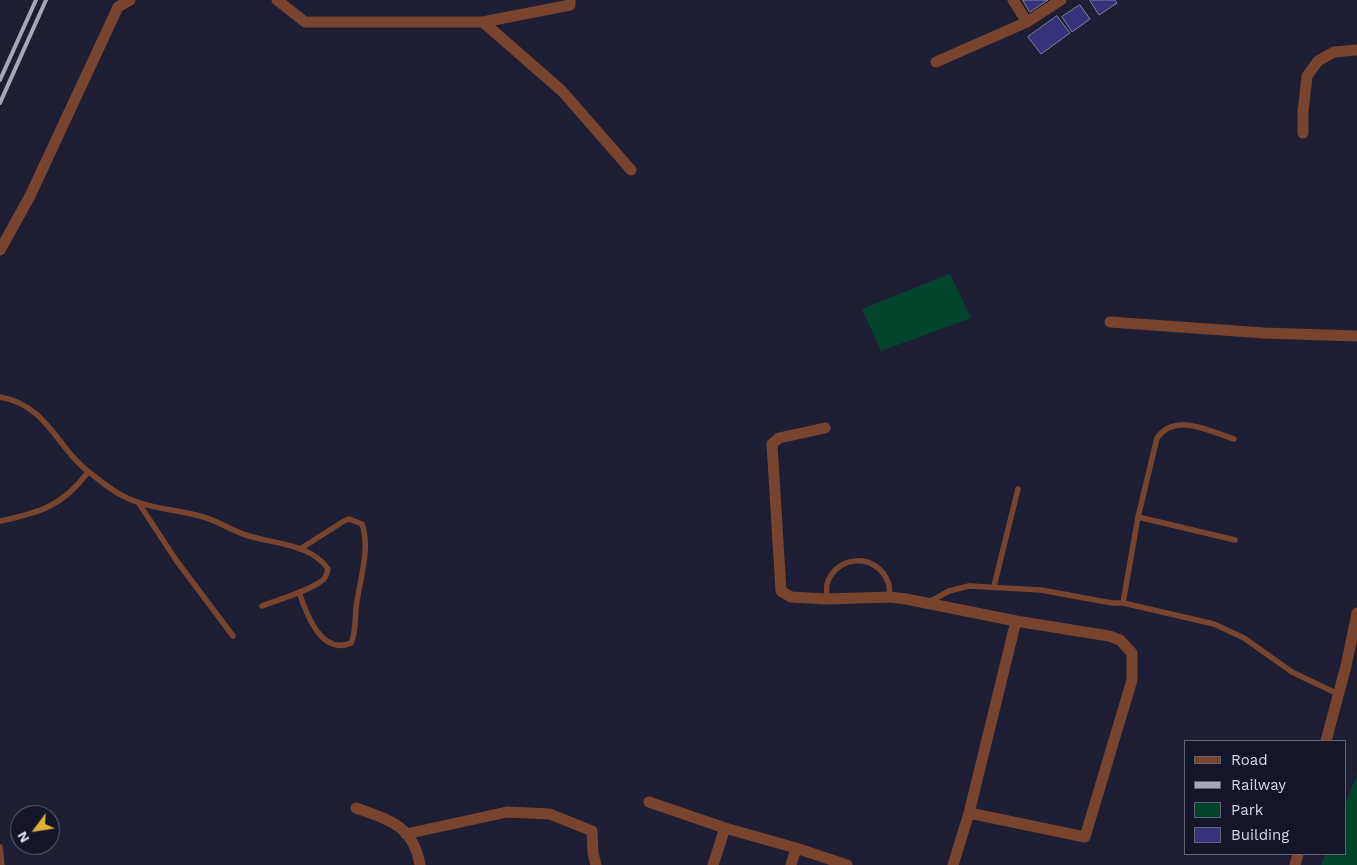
<!DOCTYPE html>
<html>
<head>
<meta charset="utf-8">
<style>
	body { margin:0 }
	#map { position:relative; width:1357px; height:865px; overflow:hidden; background:#1d1e33; font-family:"Work Sans",sans-serif }
	canvas { display:block }
	.legend { position:absolute; left:1184px; top:740px; width:162px; height:115px; box-sizing:border-box; background:#141529; border:1px solid #616375; margin:0; padding:6px 9px; list-style:none; font-size:15px; color:#d5d7e6 }
	.legend li { display:flex; align-items:center; gap:10px; height:25px }
	.legend b { width:25px; border:1px solid #616375 }
	.north { position:absolute; left:10px; top:805px; width:50px; height:50px; box-sizing:border-box; background:#141529; border:1px solid #616375; border-radius:50%; rotate:239deg; font-size:14px; font-weight:700; line-height:20px; text-align:center; color:#d5d7e6 }
	.north::after { content:''; display:block; margin:auto; width:18px; height:22px; background:#deb133; clip-path:polygon(50% 0,100% 100%,50% 72%,0 100%) }
</style>
</head>
<body>
<div id="map">
<canvas width="1357" height="865"></canvas>
<ul class="legend">
<li><b style="height:6px;background:#78442d"></b>Road</li>
<li><b style="height:6px;background:#a6a8b9"></b>Railway</li>
<li><b style="height:14px;background:#00442c"></b>Park</li>
<li><b style="height:14px;background:#36337a"></b>Building</li>
</ul>
<div class="north">N</div>
</div>
<script>
const c = document.querySelector('canvas').getContext('2d');
c.lineJoin = 'round';
function fill(path, color) {
  c.fillStyle = color;
  c.fill(path, 'evenodd');
}
function trace(path, color, width, dash) {
  c.strokeStyle = color;
  c.lineWidth = width;
  c.lineCap = dash ? 'butt' : 'round';
  c.setLineDash(dash || []);
  c.stroke(path);
}
const green = new Path2D(`
	M950 274 971 318 881 351 862 309Z
	M1357 774V865H1321L1325 854H1346V802Z`);
const building = new Path2D(`
	M1023 0H1048L1030 12Z
	M1092 0H1115L1117 3 1099 15 1090 1Z
	M1080 5 1090 19 1072 32 1062 17Z
	M1057 16 1070 33 1041 54 1028 37Z`);
const lane = new Path2D(`
	M0 397C50 406 57 451 94 476 104 484 114 492 125 497 149 509 175 509 200 516 217 520 232 531 249 536 275 544 311 544 328 569 327 574 326 577 323 580 307 592 280 599 262 606
	M138 502 176 560 233 636
	M1138 517 1235 540
	M0 521C39 513 63 506 88 472
	M994 586 1018 489
	M299 592C306 613 321 656 351 643 356 632 355 620 356 608 359 582 371 549 362 524L349 519 344 521 300 549
	M827 599C827 595 826 589 827 584 836 554 877 553 888 582 890 586 889 592 890 597
	M929 602 949 591 969 586 1041 590 1112 603H1123L1214 624 1244 638 1292 672 1338 694
	M1123 603 1138 517 1157 438C1176 412 1209 431 1234 439
	M0 847 2 865`);
const street = new Path2D(`
	M277 0 305 22H483L562 91 631 170
	M1013 0 1027 22
	M483 22 570 5V0
	M936 62 1027 22 1061 0
	M1303 133V112L1307 76 1318 61 1334 52 1357 50
	M0 250 30 196 118 7 130 0
	M1110 322 1264 333 1357 336
	M825 428 779 438 772 444 781 591 791 597 827 599 890 597 906 599 1016 621 969 813 953 865
	M1326 741 1346 666 1357 613
	M649 802 725 828 796 848 847 865
	M356 808C389 820 413 825 420 865
	M969 813 1085 837 1132 680V653L1120 640 1109 636 1016 621
	M406 834 507 812 550 814 592 831 593 853 596 865
	M713 865 725 828
	M791 865 796 848
	M1295 865 1298 854`);
const rail = new Path2D(`
	M0 80 36 0
	M0 103 46 0`);
fill(green, '#00442c');
fill(building, '#36337a');
trace(building, '#7e819b', 1);
trace(lane, '#78442d', 5.5);
trace(street, '#78442d', 11);
trace(rail, '#a6a8b9', 4);
</script>
</body>
</html>
